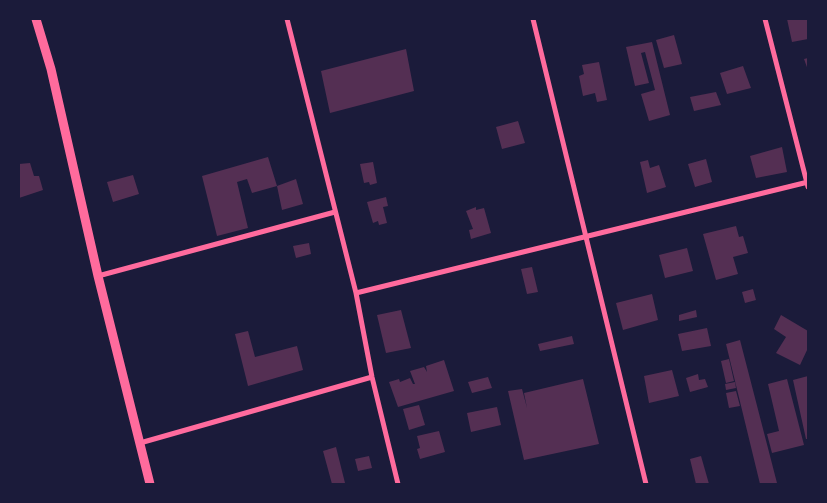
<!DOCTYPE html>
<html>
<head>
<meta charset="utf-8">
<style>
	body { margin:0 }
	#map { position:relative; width:827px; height:503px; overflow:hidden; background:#1b1b3a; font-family:Raleway,sans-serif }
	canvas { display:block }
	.frame { position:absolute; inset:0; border:20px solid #1b1b3a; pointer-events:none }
</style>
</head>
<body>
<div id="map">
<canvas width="827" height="503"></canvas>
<div class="frame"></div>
</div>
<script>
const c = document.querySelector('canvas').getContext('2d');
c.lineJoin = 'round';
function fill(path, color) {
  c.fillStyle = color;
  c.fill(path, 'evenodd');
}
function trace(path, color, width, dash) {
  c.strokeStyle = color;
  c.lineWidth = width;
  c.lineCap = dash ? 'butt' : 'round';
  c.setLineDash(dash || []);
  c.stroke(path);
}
const building = new Path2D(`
	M787 19H808V39L792 42Z
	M674 35 682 64 664 68 656 40Z
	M652 42 670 115 649 121 641 94 655 90 645 52 641 53 649 83 635 86 626 47Z
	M406 49 414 91 330 113 321 71Z
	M808 58V70L804 59Z
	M599 62 607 100 597 102 595 93 583 96 579 76 584 74 582 65Z
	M743 66 751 88 727 94 720 73Z
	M716 92 721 105 694 111 690 97Z
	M518 121 525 143 502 149 496 127Z
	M782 147 787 172 756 178 750 156Z
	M268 157 277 186 252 193 247 179 237 182 248 228 217 236 202 176Z
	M706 159 712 182 695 187 688 164Z
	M648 160 650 168 659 165 666 187 647 193 640 162Z
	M373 162 377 183 370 185 369 182 364 183 360 164Z
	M30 163 34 176H39L43 190 19 198V164Z
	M133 175 139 194 113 202 107 182Z
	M296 179 303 204 282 210 277 186Z
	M386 197 388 206 383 207 387 223 379 225 378 221 373 223 367 202Z
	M476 207V210L484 208 491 233 471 239 469 230 473 229 466 211Z
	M736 226 739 237 743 236 748 253 733 257 738 274 716 280 703 234Z
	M309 243 311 254 296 258 293 246Z
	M687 248 693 271 665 278 659 255Z
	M532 267 538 292 527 294 521 269Z
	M753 289 756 300 745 303 742 292Z
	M652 294 658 320 623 330 616 303Z
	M401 310 411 348 386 353 377 315Z
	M696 310 697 317 679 321V315Z
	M781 315 808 331V348L800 365 776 353 786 337 774 329Z
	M707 328 711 346 682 351 678 334Z
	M248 331 255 357 297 346 303 370 248 386 235 334Z
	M572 336 574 344 540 351 538 344Z
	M740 340 777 483 773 484H760L726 344Z
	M729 359 734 381 726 383 721 361Z
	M444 360 454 391 398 407 389 382 399 379 400 382 410 378 413 384H415L410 371 424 367 427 372 426 366Z
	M672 370 679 396 649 403 644 376Z
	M698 374 699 380 705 379 708 387 690 392 686 378Z
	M808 376V439H806L793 380Z
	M488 377 492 388 472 393 468 382Z
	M583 379 599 444 524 460 508 391 522 389 527 408 524 393Z
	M787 379 804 445 772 453 767 434 779 431 768 384Z
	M735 382 736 388 726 390 725 384Z
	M736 391 740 406 729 408 726 393Z
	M419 405 425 425 409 430 403 409Z
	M497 407 501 425 471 432 467 413Z
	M439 431 445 452 420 459 417 449 420 448 417 436Z
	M336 447 345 483 332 484 323 451Z
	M369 456 372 468 358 471 355 459Z
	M701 456 709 484H696L690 459Z`);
const minor = new Path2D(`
	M287 19 356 293 372 377 398 484
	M533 19 646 484
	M765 19 808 187
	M98 276 335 212
	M356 293 808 182
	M140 443 372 377`);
const tertiary = new Path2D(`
	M36 19 51 69 98 276 150 484`);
fill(building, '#542f53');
trace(minor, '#ff6b9d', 5);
trace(tertiary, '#ff6b9d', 9);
</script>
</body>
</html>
